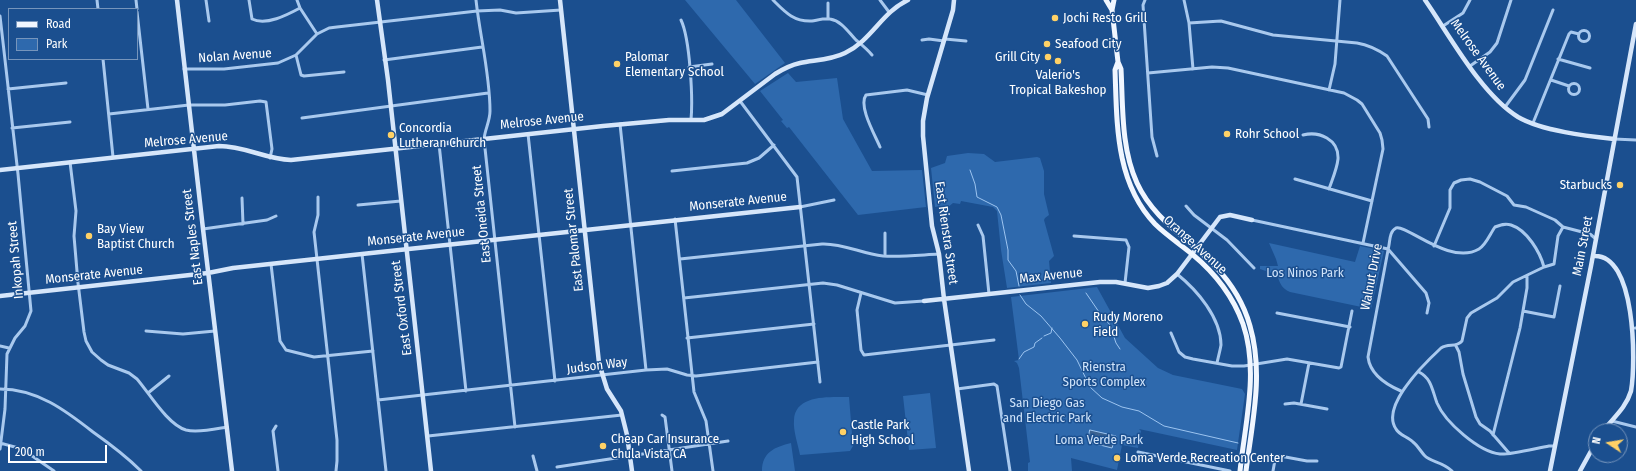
<!DOCTYPE html>
<html>
<head>
<meta charset="utf-8">
<style>
	body { margin:0 }
	#map { position:relative; width:1636px; height:471px; overflow:hidden; background:#1b4f8f; font-family:"Fira Sans Condensed",sans-serif }
	canvas { display:block }
	.legend { position:absolute; left:8px; top:8px; width:130px; height:52px; box-sizing:border-box; background:#1b4f8f; border:1px solid #7695bc; margin:0; padding:5px 7px; list-style:none; font-size:12px; color:#fff }
	.legend li { display:flex; align-items:center; gap:8px; height:20px }
	.legend b { width:20px; border:1px solid #7695bc }
	.north { position:absolute; left:1588px; top:423px; width:40px; height:40px; box-sizing:border-box; background:#1b4f8f; border:1px solid #7695bc; border-radius:50%; rotate:282deg; font-size:11px; font-weight:700; line-height:16px; text-align:center; color:#fff }
	.north::after { content:''; display:block; margin:auto; width:14px; height:18px; background:#ffd166; clip-path:polygon(50% 0,100% 100%,50% 72%,0 100%) }
	.scale { position:absolute; left:8px; top:445px; width:99px; height:18px; box-sizing:border-box; border:2px solid #fff; border-top:0; padding-left:5px; font-size:12px; line-height:14px; white-space:nowrap; color:#fff; -webkit-text-stroke:3px #1b4f8f; paint-order:stroke }
</style>
</head>
<body>
<div id="map">
<canvas width="1636" height="471"></canvas>
<ul class="legend">
<li><b style="height:5px;background:#f0f6ff"></b>Road</li>
<li><b style="height:11px;background:#2e69ad"></b>Park</li>
</ul>
<div class="north">N</div>
<div class="scale">200 m</div>
</div>
<script>
const c = document.querySelector('canvas').getContext('2d');
c.lineJoin = 'round';
function fill(path, color) {
  c.fillStyle = color;
  c.fill(path, 'evenodd');
}
function trace(path, color, width, dash) {
  c.strokeStyle = color;
  c.lineWidth = width;
  c.lineCap = dash ? 'butt' : 'round';
  c.setLineDash(dash || []);
  c.stroke(path);
}
function drawText(font, color, halo, rows, align = 'center') {
  c.font = font + ' "Fira Sans Condensed",sans-serif';
  c.lineWidth = 3;
  c.setLineDash([]);
  c.textBaseline = 'middle';
  c.strokeStyle = halo;
  c.fillStyle = color;
  for (const [text, x, y, turn = 0] of rows) {
    c.save();
    c.translate(x, y);
    c.rotate((+turn || 0) * Math.PI / 180);
    c.textAlign = isNaN(turn) ? turn : align;
    if (halo) c.strokeText(text, 0, 0);
    c.fillText(text, 0, 0);
    c.restore();
  }
}
const green = new Path2D(`
	M685 0H736L785 63 755 84Z
	M788 73 796 82 837 78 843 119 872 171 922 170 926 207 858 215 789 127 787 128 781 121 783 120 760 91Z
	M968 153 984 154 995 162 1037 157 1040 158 1044 171V194L1049 215 1045 218 1044 220 1054 256 1049 261 1051 283 1007 288 1001 250 997 211 993 207 961 201 960 204 953 203 947 208 942 206 935 207 931 168 945 163 947 156Z
	M1269 243 1355 262 1360 246 1384 251 1371 309 1290 292C1281 288 1280 283 1277 275L1260 269V266H1278L1276 259Z
	M1097 287 1125 338 1158 368 1173 375 1242 389 1245 394 1237 450 1139 429 1141 431 1138 448 1122 445 1117 470 1071 458 1072 471H1028V463L1030 462 1019 368 1017 363 1014 361 1019 360 1011 297Z
	M930 393 936 448 909 450 903 396Z
	M849 397 853 446 850 451 800 455C798 444 793 431 794 420 795 394 830 397 849 397Z
	M791 443 795 471H762C762 452 775 447 791 443Z`);
const water = new Path2D(`
	M1090 430 1116 436 1112 448 1088 442Z`);
const stream = new Path2D(`
	M970 170 975 184 977 197 997 207 1001 215 1008 250V260L1016 271 1019 286
	M1086 293 1099 312 1110 325 1116 343 1120 349
	M1020 295 1026 304 1041 316 1060 338 1077 360 1090 387 1102 398 1122 407 1139 411 1164 426 1238 443
	M1044 336 1051 333 1052 328
	M1019 359 1024 352 1034 347 1035 343 1042 338`);
const street = new Path2D(`
	M97 0 98 9
	M136 0 137 9
	M206 0 209 21
	M249 0 252 19C266 26 287 15 300 8
	M297 0 300 8 317 34
	M476 0C480 37 490 74 490 111 490 121 485 129 484 139L515 427
	M773 0C785 12 794 22 812 21 818 20 825 18 830 19 842 21 849 33 856 40 862 45 867 49 872 55
	M880 0 889 12
	M1145 0 1143 5 1152 137 1157 156
	M1184 0 1189 23 1193 69
	M137 12 148 109
	M0 16 18 174 31 311 25 326 15 338 7 354 5 409 0 449
	M828 19V3
	M681 20C690 39 693 98 691 120
	M1189 23 1221 21 1273 35 1357 43C1369 45 1377 49 1387 56L1428 119 1429 127
	M1443 26 1463 13 1470 0
	M1578.5 36a5.5 5.5 0 1 1 11 0a5.5 5.5 0 1 1-11 0Z
	M945 39 966 41
	M922 40 929 39 944 41
	M296 55 301 75 304 76 344 72
	M103 59 113 157
	M1558 59 1590 68
	M384 60 482 47
	M1470 66 1490 52 1497 43 1511 0
	M689 67 712 64
	M184 69H224L278 63 296 55 317 34 329 28 337 27 477 11 500 10 516 13 561 10
	M1148 73 1212 67 1228 68 1344 93 1357 100 1362 104 1380 133 1382 140 1383 149 1363 243
	M1551 80 1569 86
	M1568.5 89a5.5 5.5 0 1 1 11 0a5.5 5.5 0 1 1-11 0Z
	M8 89 66 83
	M1329 90 1335 64 1340 0
	M740 101 797 177 820 382
	M1505 107 1525 80 1553 10
	M109 114 189 105H225L260 101 266 102 272 149 270 158
	M302 118C364 110 426 101 488 93
	M1533 123 1569 34 1571 32 1579 34
	M620 124 646 370
	M12 128 70 122
	M528 134 555 381
	M1303 135C1319 131 1339 139 1338 159 1337 169 1332 180 1329 189
	M1614 139 1636 140
	M439 144 466 391
	M880 147C875 135 858 106 866 95L907 90 928 95
	M70 162 76 211 74 236 78 283 84 332 86 341 92 352 101 360 108 365 129 373 137 379C149 393 168 425 186 430 198 433 215 429 227 427
	M672 171 747 163 759 158 774 145
	M1295 179 1372 201
	M318 197V215L314 232 337 440V461L336 471
	M242 198 243 224
	M358 205 401 201
	M1186 206 1194 215 1227 240 1254 268
	M800 207 834 200
	M675 219 694 392 706 421 713 471
	M1252 220 1388 249 1426 293 1429 303 1427 313
	M978 225 983 236 989 294
	M203 229 267 220 276 216
	M885 233V256
	M1074 236 1126 240 1129 247 1125 283
	M1434 246 1450 208V190L1454 183 1461 180 1470 179 1480 182 1507 196 1514 205 1526 207 1555 220 1563 227 1590 234 1596 239
	M362 254 386 471
	M680 259 822 244C843 243 862 254 883 256 902 257 920 255 939 254
	M271 264 280 341 286 350 314 357 373 351
	M1177 274C1197 290 1221 318 1221 345 1220 351 1218 358 1217 363
	M861 293 857 310 861 350 864 355 994 340
	M684 298 823 283 837 285 895 303 924 301
	M1523 311 1554 317 1560 286
	M1277 313 1350 327
	M1635 328H1636
	M146 331 183 334 215 331
	M1171 333 1179 352 1185 357 1193 359 1232 366H1244L1287 359 1339 368 1341 367 1352 311
	M687 338 814 324
	M0 346 9 348
	M1456 346 1459 352 1463 374 1476 417 1480 424 1490 431 1509 453
	M1419 372C1432 379 1432 390 1437 403 1445 422 1479 452 1500 454 1510 455 1537 448 1549 446H1555
	M0 389C37 389 65 410 93 432 110 444 126 456 141 471
	M957 389 994 384 997 386 1010 471
	M1401 391C1387 385 1370 374 1368 357L1389 245C1390 239 1390 231 1396 228 1406 224 1450 266 1479 249 1486 245 1490 234 1495 227 1500 225 1505 223 1511 225 1527 230 1540 252 1544 267
	M148 393 169 376
	M378 400 646 370 667 369 687 375 696 376 818 362
	M1285 404 1294 403 1327 409
	M1301 404 1309 363
	M662 415 665 417 672 471
	M1612 421 1636 427
	M276 426 273 431 278 471
	M1493 435 1520 328 1527 288V276
	M428 436 622 415
	M0 443 22 449 54 471
	M1138 452 1230 471
	M533 456 537 471
	M557 467 728 441
	M1273 471 1275 460 1280 456 1307 461H1317
	M1452 471C1443 462 1431 462 1425 456 1421 452 1418 446 1413 442 1408 437 1399 435 1396 429 1380 406 1426 362 1441 348 1449 343 1456 348 1462 341L1467 318 1471 313 1497 298 1513 282 1544 267 1554 264 1558 236 1563 227`);
const secondary = new Path2D(`
	M177 0 203 229 232 471
	M377 0 388 80 431 471
	M560 0 599 363 607 389 621 411 627 435 632 471
	M954 0 953 10 927 98 923 121V136L932 226 939 254 944 299 969 471
	M1425 0C1450 36 1481 94 1518 117 1542 131 1587 136 1614 139
	M0 170 219 146C245 146 265 159 291 160L603 126 669 120H704L722 114 775 74C783 69 791 65 800 63 815 60 831 60 845 53 872 40 881 13 908 0
	M1593 256C1636 252 1636 363 1631 391 1626 408 1613 418 1603 431
	M0 296 208 273 233 268 362 254 800 207
	M924 301 1100 282H1116L1148 288 1159 286 1167 283 1177 274 1220 217 1230 215 1252 220
	M1550 471 1591 266 1636 24
	M1580 471 1596 442`);
const primary = new Path2D(`
	M1106 0 1112 10
	M1114 0 1112 10 1118 62 1121 69C1123 107 1121 148 1137 183 1154 220 1188 238 1215 266 1231 283 1244 304 1250 326 1264 374 1252 423 1246 471
	M1118 62 1115 70C1117 123 1115 182 1155 224 1166 235 1180 244 1192 254 1215 273 1233 296 1243 324 1259 371 1245 423 1240 471`);
const markers = [
	[1055,18,4,"#ffd166"],
	[1047,44,4,"#ffd166"],
	[1048,57,4,"#ffd166"],
	[1058,61,4,"#ffd166"],
	[617,64,4,"#ffd166"],
	[1227,134,4,"#ffd166"],
	[391,135,4,"#ffd166"],
	[1620,185,4,"#ffd166"],
	[89,236,4,"#ffd166"],
	[1085,324,4,"#ffd166"],
	[843,432,4,"#ffd166"],
	[603,446,4,"#ffd166"],
	[1117,458,4,"#ffd166"]
];
const poiNames = [
	["Jochi Resto Grill",1063,18],
	["Seafood City",1055,44],
	["Palomar",625,57],
	["Elementary School",625,72],
	["Grill City",1040,57,"right"],
	["Valerio's",1058,75,"center"],
	["Tropical Bakeshop",1058,90,"center"],
	["Concordia",399,128],
	["Lutheran Church",399,143],
	["Rohr School",1235,134],
	["Starbucks",1612,185,"right"],
	["Bay View",97,229],
	["Baptist Church",97,244],
	["Rudy Moreno",1093,317],
	["Field",1093,332],
	["Castle Park",851,425],
	["High School",851,440],
	["Cheap Car Insurance",611,439],
	["Chula Vista CA",611,454],
	["Loma Verde Recreation Center",1125,458]
];
const streetNames = [
	["Melrose Avenue",1478,55,54],
	["Nolan Avenue",235,56,-4],
	["Melrose Avenue",542,121,-6],
	["Melrose Avenue",186,140,-5],
	["Monserate Avenue",738,202,-6],
	["East Oneida Street",482,214,-96],
	["East Rienstra Street",946,233,82],
	["East Naples Street",193,237,-97],
	["Monserate Avenue",416,237,-6],
	["East Palomar Street",574,240,-96],
	["Orange Avenue",1195,245,42],
	["Main Street",1583,246,-79],
	["Inkopah Street",16,260,-95],
	["Monserate Avenue",94,275,-6],
	["Max Avenue",1051,276,-6],
	["Walnut Drive",1372,277,-79],
	["East Oxford Street",402,308,-97],
	["Judson Way",597,366,-7]
];
const parkNames = [
	["Los Ninos Park",1305,273],
	["Rienstra",1104,367],
	["Sports Complex",1104,382],
	["San Diego Gas",1047,403],
	["and Electric Park",1047,418],
	["Loma Verde Park",1099,440]
];
fill(green, '#2e69ad');
fill(water, '#3c6290');
trace(water, '#9cc4f0', 1);
trace(stream, '#9cc4f0', 1);
trace(street, '#a9c9ee', 3);
trace(secondary, '#d6e6fa', 4.5);
trace(primary, '#f0f6ff', 5);
for (const [x, y, r, color] of markers) {
  const dot = new Path2D();
  dot.arc(x, y, r, 0, 2 * Math.PI);
  c.fillStyle = color;
  c.fill(dot);
  trace(dot, '#1b4f8f', 1.5);
}
drawText('13px', '#fff', '#1b4f8f', poiNames, 'left');
drawText('13px', '#fff', '#1b4f8f', streetNames);
drawText('13px', '#cfe3fa', '#1b4f8f', parkNames);
</script>
</body>
</html>
